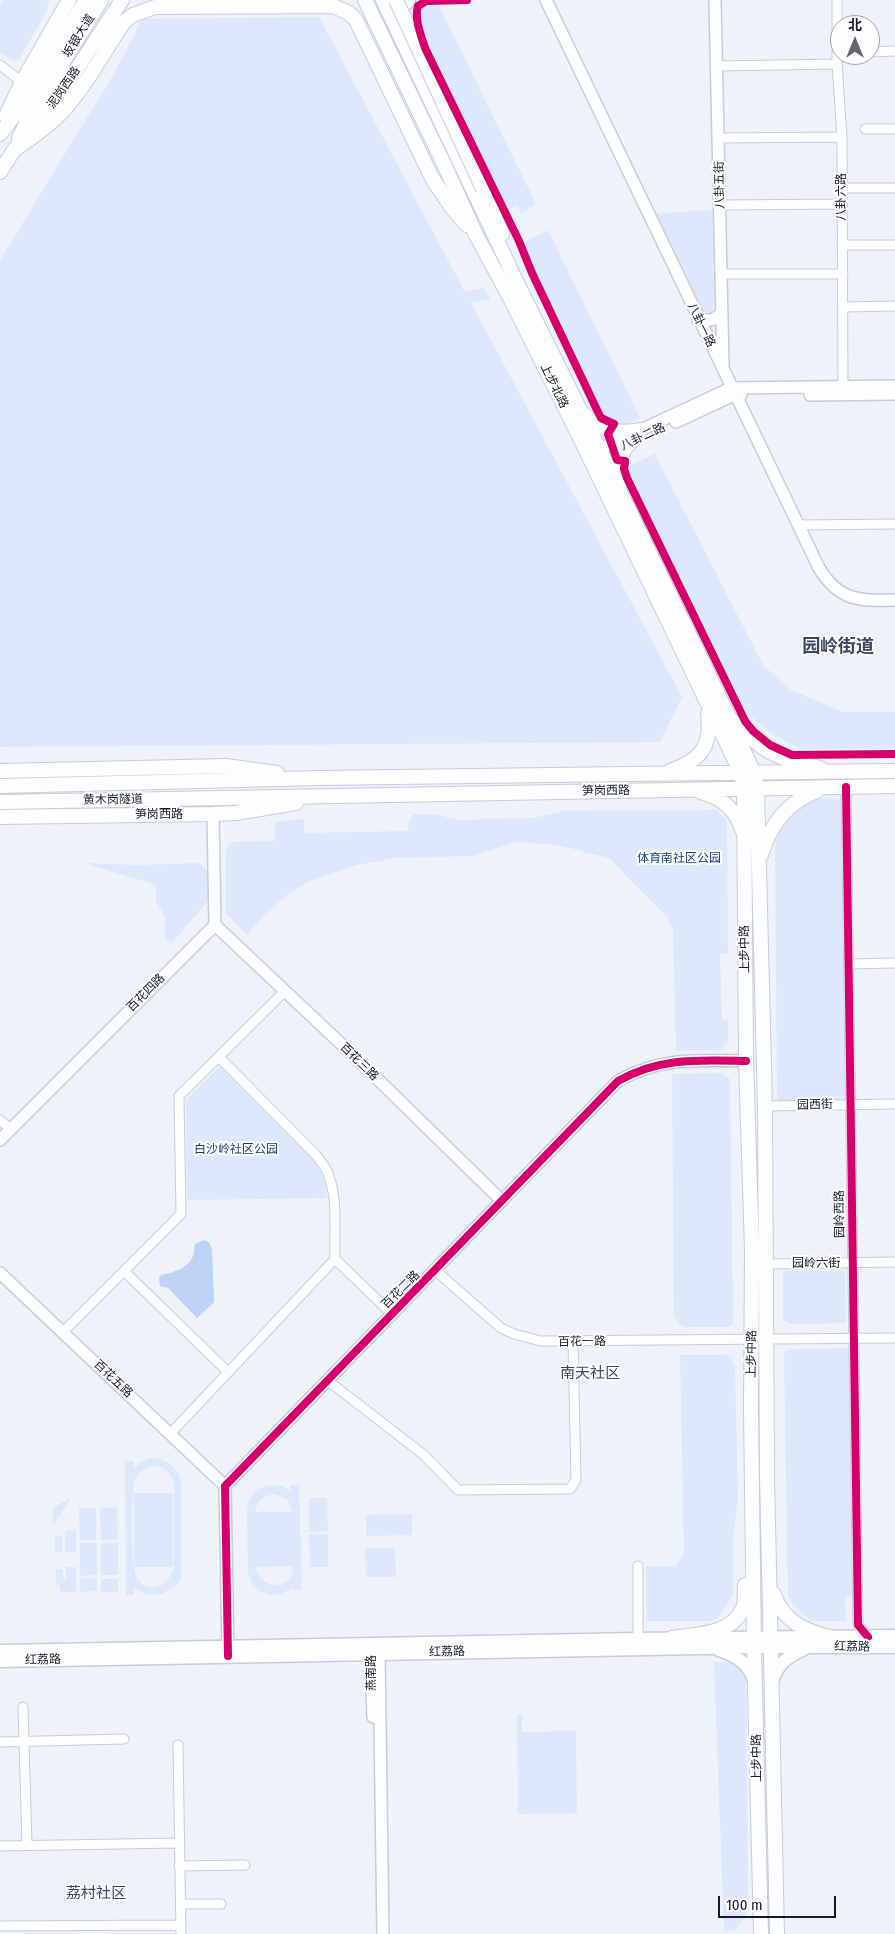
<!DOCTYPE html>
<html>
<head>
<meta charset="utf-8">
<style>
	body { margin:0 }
	#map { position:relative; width:895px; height:1934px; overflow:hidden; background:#eef2fa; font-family:"Fira Sans Condensed","Noto Sans SC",sans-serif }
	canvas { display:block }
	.north { position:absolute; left:830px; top:15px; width:50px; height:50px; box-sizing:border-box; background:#fefefe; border:1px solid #a1a4a8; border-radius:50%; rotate:0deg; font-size:14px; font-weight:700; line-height:20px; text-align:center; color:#161c26 }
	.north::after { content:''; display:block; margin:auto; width:18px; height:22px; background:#626770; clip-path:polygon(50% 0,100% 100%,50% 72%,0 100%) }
	.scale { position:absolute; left:718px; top:1896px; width:118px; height:22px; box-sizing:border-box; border:2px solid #161c26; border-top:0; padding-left:6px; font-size:15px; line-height:18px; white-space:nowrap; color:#161c26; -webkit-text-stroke:4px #fefefe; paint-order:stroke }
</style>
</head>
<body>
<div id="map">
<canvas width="895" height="1934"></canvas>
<div class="north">北</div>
<div class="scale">100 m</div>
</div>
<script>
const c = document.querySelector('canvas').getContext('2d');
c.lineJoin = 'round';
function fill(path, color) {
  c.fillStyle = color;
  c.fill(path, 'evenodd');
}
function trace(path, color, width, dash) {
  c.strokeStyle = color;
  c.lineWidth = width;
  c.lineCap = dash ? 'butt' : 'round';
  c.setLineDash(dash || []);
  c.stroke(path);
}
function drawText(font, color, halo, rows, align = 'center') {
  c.font = font + ' "Fira Sans Condensed","Noto Sans SC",sans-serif';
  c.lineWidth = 4;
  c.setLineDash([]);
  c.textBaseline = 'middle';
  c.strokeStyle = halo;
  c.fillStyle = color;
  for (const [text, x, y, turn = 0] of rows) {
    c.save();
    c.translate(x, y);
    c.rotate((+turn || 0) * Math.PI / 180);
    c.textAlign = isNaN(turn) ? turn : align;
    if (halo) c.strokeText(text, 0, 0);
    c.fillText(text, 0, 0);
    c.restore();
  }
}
const green = new Path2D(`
	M3 0H49L46 12 19 60H12L0 52V5Z
	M418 4H438L536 204 521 213 517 206 505 211 422 42 416 20V5Z
	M319 17 465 292 484 288 490 299 471 303 682 697 660 742 0 747V260L115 72 142 19Z
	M713 210 717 309 711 315 701 313 650 214Z
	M548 230 640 418C624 426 613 429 598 416L531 274 521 244Z
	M655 454 763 665 791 690 843 712H895V748L801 749 773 735 755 720 738 702 626 467Z
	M823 798 841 799 845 1101H777L775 837C786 817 800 802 823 798Z
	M717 810 727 821 728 953 720 954 722 1020 728 1021V1042L721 1050 676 1051 673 930 668 918 609 858 558 845 516 842 473 856 394 858 357 865 323 876 308 882 286 896 264 915 247 935 226 913V849L232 842 275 841V822L304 819V833L408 831 409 822 414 814H433L459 820 497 819 533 818 565 811Z
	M84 863 138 865 199 863 208 871V901L171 944 165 937V916L156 901V885Z
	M220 1066 316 1162 325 1182 327 1198 187 1200 186 1100Z
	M722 1073 730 1079 733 1324 727 1327H683L674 1317 672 1074Z
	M783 1271H845L846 1323 789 1324 783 1320Z
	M850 1348 854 1596H845L846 1621H811L789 1601 788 1595 784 1355 788 1349Z
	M680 1355H726L731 1358 735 1365 738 1498 733 1537V1595L718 1618 712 1621H647L646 1566H675L684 1553Z
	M151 1458C166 1459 178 1466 181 1482V1579C173 1590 158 1599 144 1593 141 1592 137 1588 134 1586V1595H126L125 1461H134V1468L141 1462ZM154 1466C165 1467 171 1472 174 1483V1567C170 1586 147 1597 136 1576 131 1566 130 1487 136 1477 140 1470 146 1467 154 1466Z
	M273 1485 284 1487 290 1491V1485H299L302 1590H294V1587L281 1594 270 1595 260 1591 252 1583 248 1573 247 1509C249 1495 258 1486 273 1485ZM275 1494 288 1500 292 1512H255C257 1501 264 1495 275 1494ZM293 1566C294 1590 261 1592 256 1568V1567Z
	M134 1493H173V1567H134Z
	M72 1497 53 1525V1508Z
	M309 1498H327L328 1531 309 1532Z
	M117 1507 118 1539 101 1540 100 1508Z
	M79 1508H96V1540H80Z
	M412 1514V1535L366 1536V1515Z
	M65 1531H76V1552H65Z
	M309 1534H328V1567H310Z
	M55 1536H62V1552H55Z
	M80 1543H97V1575L80 1576Z
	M101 1543H118V1575H101Z
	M365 1548H395L396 1577H366Z
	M66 1567H76V1592H60V1585H56V1569H63V1578L66 1579Z
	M97 1578V1591L80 1592V1579Z
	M101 1579H118V1592H101Z
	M714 1662 735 1663 741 1669 746 1678 748 1904 744 1919 736 1930 724 1931Z
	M517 1714H522V1732L576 1731 577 1813 518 1814Z`);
const water = new Path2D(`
	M204 1240 209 1242 212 1249 214 1302 197 1318 168 1288 160 1286 159 1278 161 1275C173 1273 192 1267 194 1252 195 1249 194 1247 195 1244Z`);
const minor = new Path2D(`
	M837 0V64L842 137 843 392
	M870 52 895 51
	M0 65 22 82
	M718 66 837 64
	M865 129H895
	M719 138 842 137
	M842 188H895
	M720 205 842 204
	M842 245H895
	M721 274H843
	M843 307 895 306
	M798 525 895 524
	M846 787 858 1625 868 1637
	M848 964 895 963
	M765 1106 895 1104
	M0 1120 10 1129
	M335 1259 392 1314
	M767 1264 895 1262
	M124 1271 228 1372
	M436 1271 501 1328 514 1334 541 1341 895 1338
	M63 1332 181 1214 179 1096 284 992
	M327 1380 424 1455 458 1490 570 1489 576 1480 573 1342
	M170 1434 335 1259C334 1233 338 1201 329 1176 327 1168 321 1162 316 1155L219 1057
	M638 1566V1639
	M23 1707 27 1845
	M0 1742 124 1739
	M178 1745 181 1934
	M0 1846 179 1843
	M179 1866 245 1865
	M181 1904H221
	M0 1926 181 1925`);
const tertiary = new Path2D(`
	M546 0 819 568C839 601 859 601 895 600
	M715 0 723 366
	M698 320H712L722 313
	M810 395 895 394
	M676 422 734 395H741
	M595 454 600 449 731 388 895 386
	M215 925 356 1058 502 1201
	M0 1140 215 925 213 814
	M0 1273 225 1486
	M375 1647 379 1653 383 1934
	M228 1654 225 1486 618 1081C660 1057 699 1060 746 1061
	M373 1717 371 1654 373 1645`);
const secondary = new Path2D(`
	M399 19 403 7 409 0
	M719 1650C735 1655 750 1664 754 1681
	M0 1651 638 1639 895 1636
	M0 1661 754 1647H895
	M772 1681C779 1662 787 1657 804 1649`);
const primary = new Path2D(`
	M365 0 444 164 476 235 511 300 583 444 741 773 744 789 746 1061 752 1250 751 1410 754 1647 761 1934
	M383 0 519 287 594 438 729 717 754 774 757 789 765 1106 767 1477 777 1934
	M6 116 22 82 69 0
	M0 134 23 104 86 0
	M19 138 30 116 101 0
	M14 150C30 139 46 128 60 114 83 91 105 50 124 22L133 15 155 7 333 6 349 13 356 20 432 178 452 208 467 225
	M0 172 14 150 39 122 67 84 122 0
	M483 189 502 234
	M585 415C603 432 618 434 641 430
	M619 485C618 470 618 455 629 444
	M733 721C744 732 756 744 770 752 785 761 803 763 820 768
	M0 771 226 766 277 773
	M670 771C701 760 712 747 708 713
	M0 786C106 784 213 780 319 778 511 774 703 774 895 771
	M701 792C722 798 736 809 742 830
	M0 802 895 786
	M0 817 213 814 236 813 296 803
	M761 855C770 825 787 802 817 791
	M773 1593C783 1620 803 1631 830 1637
	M672 1638C696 1634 732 1635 743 1608 746 1602 744 1592 745 1585`);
const primaryBridge = new Path2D(`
	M396 0 483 189`);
const cycleway = new Path2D(`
	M467 0 426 1 418 6C414 19 421 35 425 48L519 241 532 273 597 410 601 418 614 424 608 434 617 460 625 461 624 469 627 478 745 721 753 731 770 745 792 755 895 754
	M846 787 858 1625 868 1637
	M228 1656 225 1486 618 1081C660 1057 699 1060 746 1061`);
const streetNames = [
	["坂银大道",79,36,-58],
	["泥岗西路",64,88,-55],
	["八卦五街",720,185,-91],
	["八卦六路",842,197,-90],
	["八卦一路",701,325,64],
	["上步北路",554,386,64],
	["八卦二路",643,437,-25],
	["笋岗西路",606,791,-1],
	["黄木岗隧道",113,800,-1],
	["笋岗西路",159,815],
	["上步中路",745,949,-91],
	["百花四路",146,993,-45],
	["百花三路",359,1062,44],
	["园西街",815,1105,-1],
	["园岭西路",840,1214,-91],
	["园岭六街",816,1264],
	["百花二路",401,1290,-45],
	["百花一路",582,1342,-1],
	["上步中路",752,1354,-89],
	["百花五路",113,1379,43],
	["红荔路",852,1647,1],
	["红荔路",447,1652,-1],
	["红荔路",43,1660,-1],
	["燕南路",372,1673,-90],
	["上步中路",757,1758,-91]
];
const parkNames = [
	["体育南社区公园",679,859],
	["白沙岭社区公园",236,1150]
];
const quarterNames = [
	["南天社区",590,1374],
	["荔村社区",96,1894]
];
const districtNames = [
	["园岭街道",838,647]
];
fill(green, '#dde8fc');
fill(water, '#bed2f6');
trace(minor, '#c8ccd5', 11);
trace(tertiary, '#c8ccd5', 14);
trace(secondary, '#c8ccd5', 15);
trace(primary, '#c8ccd5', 16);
trace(minor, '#fcfdfe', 9);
trace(tertiary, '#fcfdfe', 11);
trace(secondary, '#fcfdfe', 12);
trace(primary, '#fcfdfe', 14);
trace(primaryBridge, '#c8ccd5', 16, []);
trace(primaryBridge, '#fcfdfe', 14);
trace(cycleway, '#d6006c', 8);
drawText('12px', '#161c26', '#fefefe', streetNames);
drawText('12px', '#1b3d81', '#fefefe', parkNames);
drawText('15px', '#3a4861', '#fefefe', quarterNames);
drawText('bold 18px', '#3a4861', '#fefefe', districtNames);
</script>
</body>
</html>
